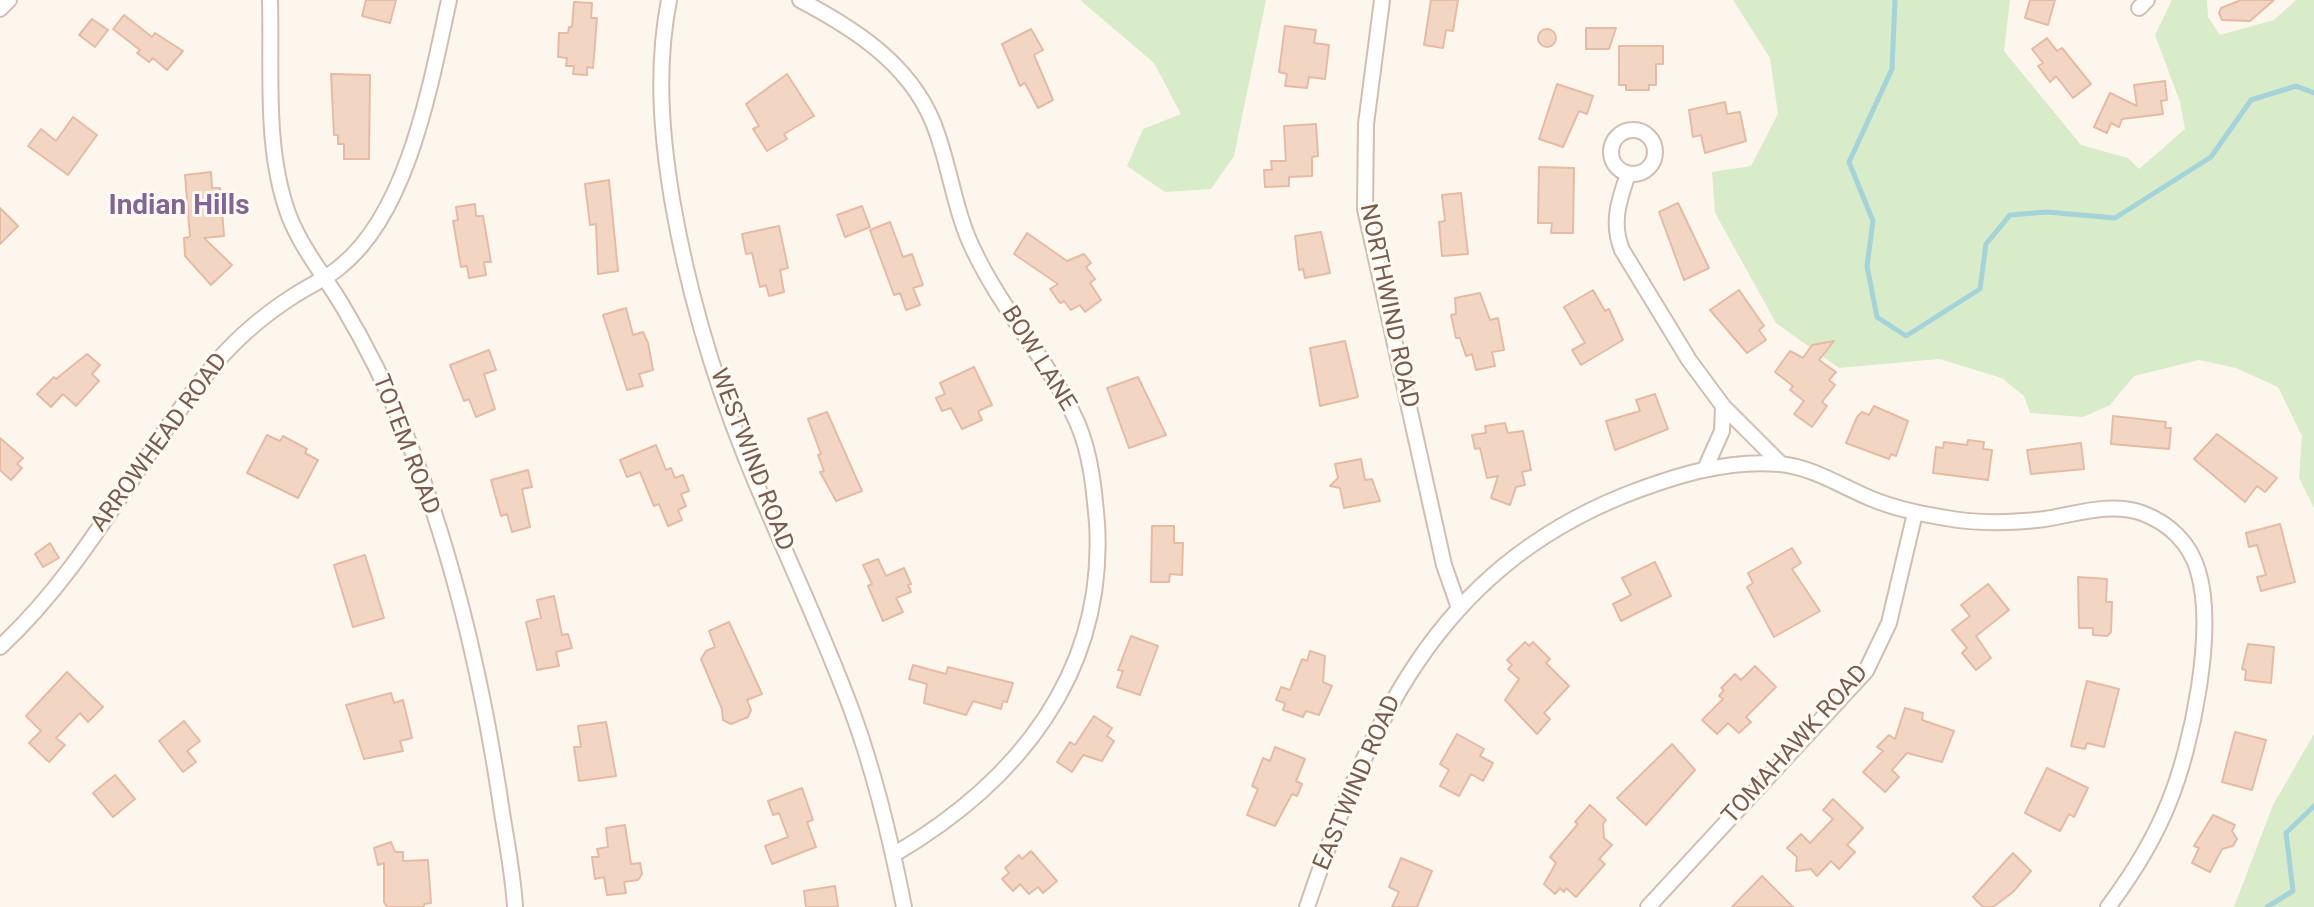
<!DOCTYPE html>
<html>
<head>
<meta charset="utf-8">
<style>
	body { margin:0 }
	canvas { display:block; background:#fdf6ec }
</style>
</head>
<body>
<canvas width="2314" height="907"></canvas>
<script>
const c = document.querySelector('canvas').getContext('2d');
c.lineJoin = 'round';
function fill(path, color) {
  c.fillStyle = color;
  c.fill(path, 'evenodd');
}
function trace(path, color, width, dash) {
  c.strokeStyle = color;
  c.lineWidth = width;
  c.lineCap = dash ? 'butt' : 'round';
  c.setLineDash(dash || []);
  c.stroke(path);
}
function drawText(font, color, halo, rows, align = 'center') {
  c.font = font + ' Roboto,sans-serif';
  c.lineWidth = 6;
  c.setLineDash([]);
  c.textBaseline = 'middle';
  c.strokeStyle = halo;
  c.fillStyle = color;
  for (const [text, x, y, turn = 0] of rows) {
    c.save();
    c.translate(x, y);
    c.rotate((+turn || 0) * Math.PI / 180);
    c.textAlign = isNaN(turn) ? turn : align;
    if (halo) c.strokeText(text, 0, 0);
    c.fillText(text, 0, 0);
    c.restore();
  }
}
const green = new Path2D(`
	M1080 0H1266L1234 156 1211 189 1165 192 1127 166 1143 129 1181 114 1154 63Z
	M1733 0H2010L2004 51 2081 145 2128 158 2139 169 2185 129 2180 102 2155 35 2172 0H2207L2208 17 2220 35 2274 20 2296 0H2314V508L2299 478 2302 436 2278 387 2236 368 2199 360 2134 376 2110 405 2083 417 2030 413 2024 396 2002 378 1939 359 1839 368 1776 323 1715 213 1712 172 1751 166 1778 114 1770 58Z
	M2314 734V907H2234L2273 805Z`);
const stream = new Path2D(`
	M1895 0 1892 69 1849 162 1873 221 1867 266 1877 317 1906 336 1980 289 1986 244 2010 215 2047 212 2115 218 2211 157 2251 100 2296 86 2314 93
	M2267 907 2293 891 2286 833 2314 806`);
const building = new Path2D(`
	M366 0H396L390 23 362 16Z
	M1431 0H1458L1453 31 1446 30 1443 48 1424 45Z
	M2030 0H2055L2048 25 2025 18Z
	M2241 0H2274L2250 21 2222 20 2219 13 2221 8Z
	M574 2 592 3 591 18H597L593 68 587 67V75L573 74 574 66H566L567 58 558 57 559 33H568L569 27H572Z
	M124 15 152 37 155 33 183 51 167 70 153 58 149 62 137 53 140 50 113 29Z
	M92 19 108 30 95 47 79 35Z
	M1285 26 1316 30 1314 43 1329 45 1325 79 1309 77 1307 88 1285 86 1287 74 1279 72Z
	M1586 28H1616L1609 49H1586Z
	M1538 38a9 9 0 1 1 18 0a9 9 0 1 1-18 0Z
	M1031 29 1043 50 1034 55 1053 100 1038 108 1025 83 1020 86 1002 44Z
	M2047 38 2057 51 2062 48 2091 84 2073 98 2056 76 2050 82 2038 66 2043 63 2032 49Z
	M1619 46H1663V64H1656V85H1649V90H1626V85H1619Z
	M331 74 370 75 369 159H344V144H338V135H334Z
	M787 74 814 116 784 134 787 139 767 151 753 129 759 126 746 104Z
	M2165 81 2167 100 2161 101 2163 114 2122 119 2119 127 2111 123 2107 133 2094 127 2110 93 2137 106 2134 85Z
	M1557 84 1593 96 1587 114 1579 111 1563 147 1539 139Z
	M1725 102 1727 114 1740 112 1746 141 1705 153 1701 135 1693 137 1689 110Z
	M73 117 97 135 68 175 28 146 41 129 56 141Z
	M1316 124 1318 156 1312 157V176L1289 177V186L1265 187 1264 170H1272L1271 161H1286L1284 126Z
	M1539 167 1574 168 1573 233H1551L1552 223H1538Z
	M211 172 212 188H220L224 236 204 238 232 265 211 285 185 256 184 238 190 237 185 175Z
	M609 180 618 271 598 274 596 224 590 225 585 184Z
	M1461 193 1468 254 1442 256 1439 222 1445 221 1442 195Z
	M1678 203 1709 268 1684 280 1659 212Z
	M475 204 476 216H483L491 262H484L486 275 469 278 467 266 461 267 453 221 458 220 456 207Z
	M862 206 870 227 845 237 837 215Z
	M0 208 18 226 0 244Z
	M890 222 903 257 912 254 923 285 913 288 920 305 906 310 900 293 894 295 870 230Z
	M779 226 788 268 780 270 784 292 769 296 766 285 760 287 752 253 746 254 742 234Z
	M1321 232 1330 273 1305 278 1303 269 1299 270 1295 236Z
	M1027 233 1067 261 1084 254 1091 263 1086 267 1095 279 1090 283 1101 300 1085 312 1080 305 1071 310 1064 301 1060 303 1050 289 1058 284 1014 254Z
	M1593 290 1605 311 1609 309 1623 340 1581 365 1572 350 1585 343 1564 307Z
	M1739 290 1764 326 1759 330 1766 340 1747 353 1710 310Z
	M1480 293 1490 320 1498 318 1504 350 1492 352 1495 366 1476 370 1472 354 1466 356 1460 338H1456L1451 315 1456 314 1455 298Z
	M626 308 633 335 643 332 648 343 653 370 639 374 643 386 627 390 603 315Z
	M1345 341 1358 397 1320 406 1310 348Z
	M1834 341 1819 360 1836 372 1829 380 1835 385 1822 402 1827 406 1812 427 1794 414 1804 401 1790 390 1793 386 1775 372 1790 351 1803 358 1812 345Z
	M489 350 496 370 484 374 495 409 476 417 469 399 464 401 450 365Z
	M87 354 100 365 92 374 99 381 76 406 63 394 51 407 37 394 54 377 56 379Z
	M974 367 992 405 978 411 982 420 962 429 951 408 942 411 936 398 945 394 940 383Z
	M1138 377 1166 435 1129 448 1107 388Z
	M1655 394 1668 429 1615 450 1606 421 1640 411 1636 400Z
	M1874 406 1908 421 1896 456 1891 454 1889 459 1846 443 1857 417 1862 412 1869 415Z
	M827 412 862 491 836 501 820 472 824 471 818 455 821 454 808 419Z
	M2113 416 2166 422 2165 428H2171L2169 449 2111 444Z
	M1505 423 1508 433 1523 431 1531 470 1522 472 1525 485 1516 487 1510 505 1491 498 1498 476 1487 478 1480 448 1475 449 1472 435 1486 433 1485 426Z
	M2217 434 2277 478 2265 492 2257 486 2245 502 2194 459Z
	M267 435 280 441 283 436 307 449 305 453 318 460 298 498 247 473Z
	M0 438 23 458 17 464 22 468 11 480 0 470Z
	M1968 440 1984 442 1983 449 1992 450 1988 480 1933 473 1936 447 1943 448 1944 442 1967 445Z
	M2081 443 2084 469 2031 474 2027 450Z
	M656 445 666 470 671 468 675 478 683 475 689 491 681 494 686 506 678 510 682 520 668 526 659 504 654 506 640 472 627 477 620 460Z
	M1361 459 1365 480 1372 479 1380 501 1344 508 1340 488 1330 486 1338 478 1335 464Z
	M528 470 532 487 522 489 530 527 512 532 507 514 501 516 491 480Z
	M2280 524 2295 582 2261 591 2257 577 2266 575 2257 545 2249 547 2246 533Z
	M1152 526H1174V543H1183L1182 575 1170 574 1169 582H1151Z
	M50 543 59 558 43 567 35 554Z
	M1792 548 1801 563 1792 569 1820 611 1774 637 1747 587 1753 583 1748 573Z
	M365 555 384 618 353 627 334 565Z
	M878 559 886 576 904 568 911 584 908 585 911 592 896 598 903 612 883 621 868 586 872 584 863 565Z
	M1655 562 1671 596 1621 621 1613 604 1631 595 1622 578Z
	M2078 577 2107 579 2106 602H2112L2111 632 2107 636 2093 635V628H2079Z
	M1988 584 2009 610 1976 636 1991 658 1976 670 1962 653 1967 648 1952 630 1970 616 1961 605Z
	M554 596 562 635 568 634 572 648 556 652 559 666 537 670 526 622 541 618 537 600Z
	M729 622 762 694 747 700 751 710 748 717 731 724 723 720 722 709 701 659 706 651 715 647 709 631Z
	M1131 636 1158 646 1140 695 1117 687 1123 671 1118 670Z
	M1525 642 1529 646 1533 642 1550 659 1546 663 1569 686 1544 713 1550 719 1537 734 1505 700 1519 679 1508 669 1512 665 1507 660Z
	M2248 644 2274 647 2271 683 2245 680 2246 670 2242 669Z
	M1310 651 1325 656 1323 682 1332 686 1319 715 1306 711 1303 717 1283 710 1285 703 1276 700 1281 687 1290 690 1302 659 1307 661Z
	M913 665 946 674 948 667 1013 683 1007 702 1003 701 1001 709 973 701 966 715 924 703 927 684 909 679Z
	M1755 666 1776 687 1746 717 1751 722 1739 733 1728 723 1717 734 1702 720 1723 699 1719 696 1724 690 1721 688 1735 674 1741 680Z
	M67 672 103 707 88 722 80 713 56 738 65 745 49 762 29 743 41 731 26 716Z
	M2087 681 2119 689 2104 747 2087 743 2085 749 2071 746Z
	M391 693 394 703 403 700 412 738 400 741 403 751 364 759 346 705Z
	M1905 708 1923 713 1922 720 1954 731 1942 762 1907 753 1892 770 1899 777 1885 792 1863 772 1883 751 1877 747 1889 735 1895 739Z
	M1094 716 1112 728 1107 736 1114 741 1102 761 1083 755 1072 772 1057 762 1070 742 1075 745Z
	M184 721 200 741 187 751 196 762 183 772 159 741Z
	M606 722 616 776 579 781 574 747H581L578 726Z
	M2235 732 2266 740 2252 790 2222 782Z
	M1457 734 1484 749 1480 756 1493 763 1483 781 1471 774 1459 796 1440 786 1449 770 1440 764Z
	M1672 744 1695 770 1646 825 1617 798Z
	M1275 747 1305 759 1296 781 1302 784 1297 796 1292 794 1275 826 1247 815 1258 789 1252 786 1263 758 1270 761Z
	M2047 768 2088 788 2074 817 2069 814 2060 831 2025 813Z
	M115 775 135 799 113 817 93 793Z
	M802 788 813 820 807 822 816 847 772 864 765 846 788 837 779 813 773 815 768 801Z
	M1833 799 1863 828 1847 845 1855 852 1839 869 1831 861 1817 876 1811 869 1796 871 1797 857 1787 848 1801 834 1810 843 1833 819 1823 810Z
	M1590 805 1606 820 1603 824 1604 838 1612 845 1599 859 1605 864 1576 897 1566 888 1564 892 1560 888 1555 894 1544 884 1556 863 1550 857 1578 824 1575 822Z
	M2213 815 2235 825 2232 831 2237 839 2233 846 2222 849 2210 872 2192 863 2199 848 2194 846Z
	M625 825 631 864 640 863 642 874 638 880 624 882 626 893 607 895 604 877 595 879 592 857H599L597 849 608 847 606 828Z
	M391 842 395 852H403V861L428 860 431 903 424 904V907H387L384 902V863L378 865 374 848Z
	M1031 851 1057 881 1043 893 1038 887 1029 894 1020 884 1013 891 1002 879 1009 873 1005 868 1019 855 1022 859Z
	M2013 853 2031 871 2013 892 1993 907H1983L1973 897Z
	M1401 858 1432 871 1417 907H1392L1399 892 1389 887Z
	M1762 876 1793 907H1732Z
	M835 886 838 907H806L804 891Z`);
const minor = new Path2D(`
	M270 0C272 71 264 149 289 216 302 249 324 275 342 305 366 345 387 387 404 430 451 547 481 674 500 799 505 835 513 871 515 907
	M669 0C656 67 661 132 672 199 687 287 712 373 745 456 779 542 821 626 853 714 876 777 891 841 904 907
	M800 0C859 31 917 69 938 136 951 174 956 215 974 251 1003 312 1049 361 1077 422 1091 454 1094 489 1097 523 1106 673 1018 782 893 855
	M1382 0 1366 124 1365 209 1444 565 1459 608
	M2139 8 2147 0
	M0 9 9 0
	M1611 152a22 22 0 1 1 44 0a22 22 0 1 1-44 0Z
	M1628 174C1619 200 1611 223 1622 250L1689 360 1723 406 1781 464
	M1705 469 1722 431 1723 406
	M0 647C84 570 135 464 205 376 230 344 260 317 295 295 310 285 328 278 341 266 409 211 431 82 449 0
	M1307 907C1369 725 1434 572 1625 495 1674 476 1727 459 1780 464 1812 467 1843 487 1872 499 1896 509 1921 514 1946 518 1978 524 2012 523 2045 519 2076 514 2111 502 2142 513 2169 523 2190 543 2198 571 2216 630 2192 746 2169 802 2154 840 2132 875 2108 907
	M1648 907 1866 671 1889 623 1915 513`);
const streetNames = [
	["NORTHWIND ROAD",1388,306,78],
	["BOW LANE",1038,359,58],
	["ARROWHEAD ROAD",160,443,-54],
	["TOTEM ROAD",405,445,69],
	["WESTWIND ROAD",751,460,69],
	["TOMAHAWK ROAD",1796,745,-48],
	["EASTWIND ROAD",1358,783,-67]
];
const quarterNames = [
	["Indian Hills",179,207]
];
fill(green, '#d8ecc9');
trace(stream, '#a5d3da', 5);
fill(building, '#f3d5c3');
trace(building, '#e6bba3', 2);
trace(minor, '#d1beb0', 18);
trace(minor, '#fff', 14);
drawText('24px', '#7a5c4d', '#fffaf3', streetNames);
drawText('bold 28px', '#846695', '#fffaf3', quarterNames);
</script>
</body>
</html>
